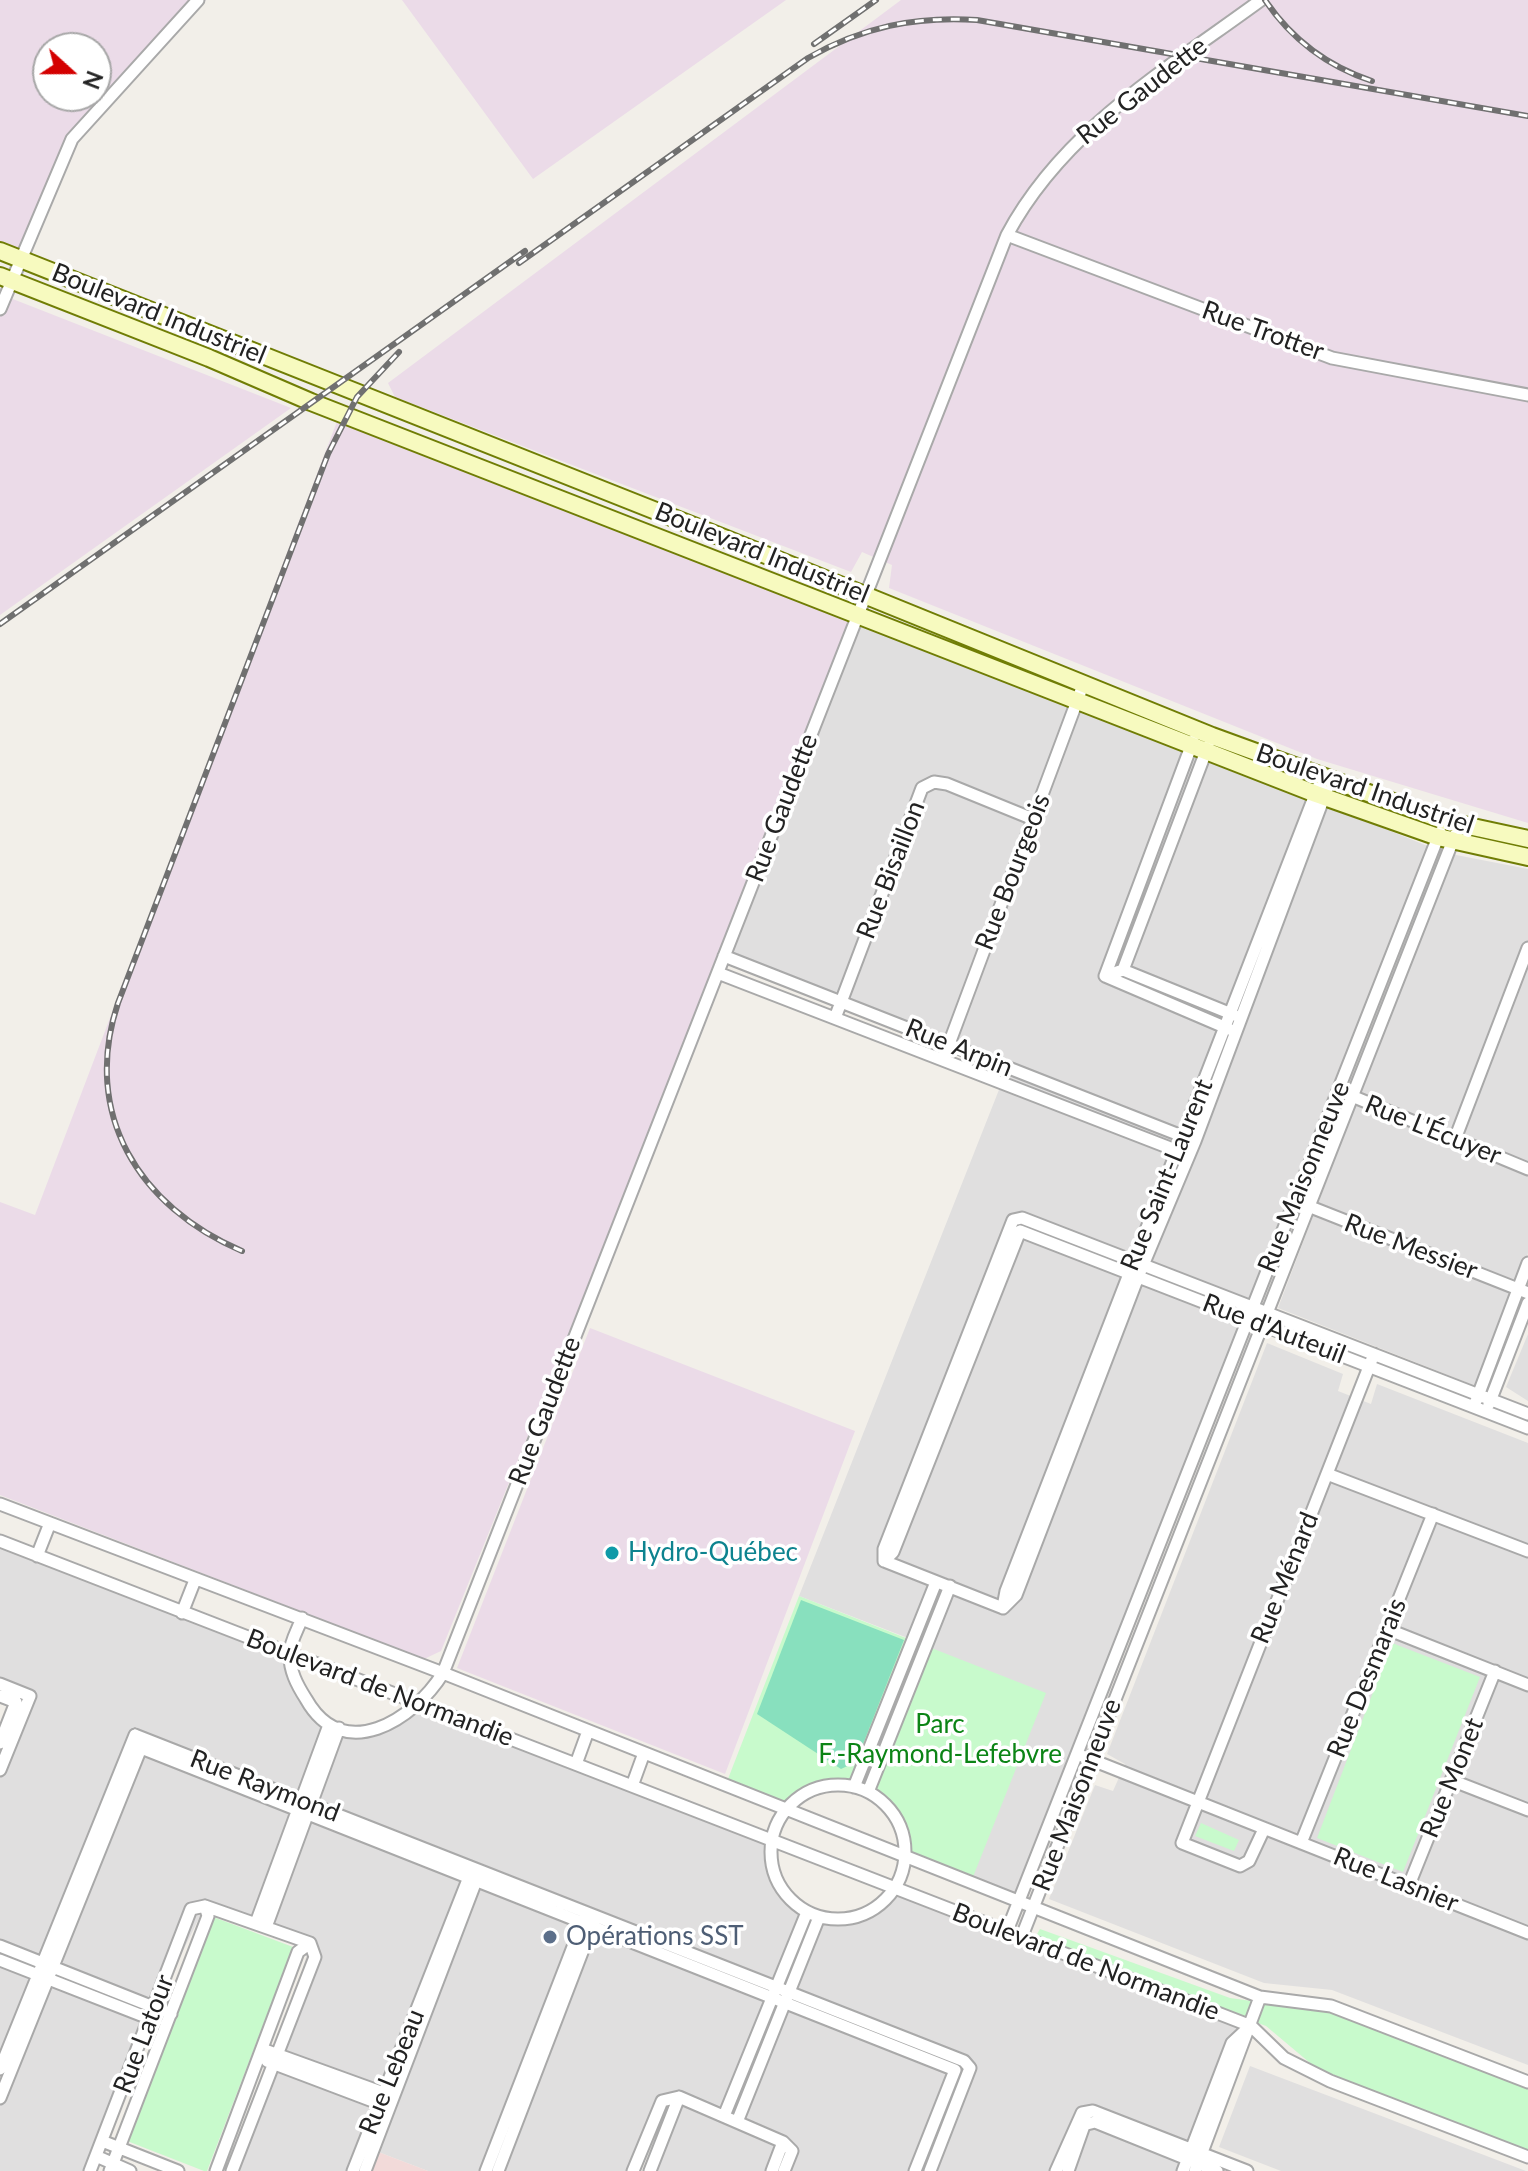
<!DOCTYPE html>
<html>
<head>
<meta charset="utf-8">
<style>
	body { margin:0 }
	#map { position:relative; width:1528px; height:2171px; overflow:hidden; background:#f2efe9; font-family:Lato,sans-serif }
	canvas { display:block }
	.north { position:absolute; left:32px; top:32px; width:80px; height:80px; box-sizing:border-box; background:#fff; border:2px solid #a7a7a7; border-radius:50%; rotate:111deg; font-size:22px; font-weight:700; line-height:32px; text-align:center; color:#222 }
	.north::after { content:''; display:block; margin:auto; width:28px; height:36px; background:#d40000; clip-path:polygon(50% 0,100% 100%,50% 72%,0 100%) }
</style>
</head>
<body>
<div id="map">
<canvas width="1528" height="2171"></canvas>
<div class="north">N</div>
</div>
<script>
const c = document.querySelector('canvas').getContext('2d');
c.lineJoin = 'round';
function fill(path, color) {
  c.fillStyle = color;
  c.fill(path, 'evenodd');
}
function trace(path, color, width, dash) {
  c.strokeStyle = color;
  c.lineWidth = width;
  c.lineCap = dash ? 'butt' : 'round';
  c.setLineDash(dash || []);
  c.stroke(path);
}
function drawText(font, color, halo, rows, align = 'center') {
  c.font = font + ' Lato,sans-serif';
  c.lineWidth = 7;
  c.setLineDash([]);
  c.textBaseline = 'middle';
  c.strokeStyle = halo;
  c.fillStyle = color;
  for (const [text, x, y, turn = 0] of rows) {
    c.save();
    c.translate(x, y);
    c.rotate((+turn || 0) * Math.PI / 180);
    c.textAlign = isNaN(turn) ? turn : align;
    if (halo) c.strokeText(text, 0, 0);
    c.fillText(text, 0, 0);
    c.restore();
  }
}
const residential = new Path2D(`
	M858 615 1430 847 1019 1899 971 1882 926 1645 949 1588 937 1582 913 1640 799 1596 1006 1072 724 956Z
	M1451 854 1528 869V1253L1481 1388 1278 1308Z
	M1528 1334V1401L1506 1387Z
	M1267 1343 1343 1374 1338 1391 1371 1404 1377 1384 1528 1443V2065L1332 1990 1264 1983 1049 1899 1095 1785 1113 1791 1125 1764 1107 1754Z
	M0 1540 289 1652 292 1673 329 1725 301 1800 135 1735 44 1964 0 1946V1770L30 1696 0 1684Z
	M422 1703 771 1842V1861L777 1881 793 1903 807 1912 776 1987 311 1804 339 1728H384Z
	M141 1748 298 1809 256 1923 205 1906 155 2008 55 1968Z
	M308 1813 468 1877 384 2093 278 2053 310 1944 266 1927Z
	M476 1881 583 1921 486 2171H428L373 2150Z
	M894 1889 1251 2026 1191 2150 1083 2113 1057 2171H930L970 2068 789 1992 819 1917 833 1919 867 1913Z
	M592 1925 773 1996 724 2116 737 2122 785 2001 955 2070 915 2171H784L792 2151 783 2142 772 2171H650L679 2098 662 2101 633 2171H498Z
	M0 1960 39 1975 0 2069Z
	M50 1979 150 2019 91 2171H0V2098Z
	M274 2064 379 2103 353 2171H232Z
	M1250 2066 1526 2171H1281L1219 2147Z
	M1087 2124 1187 2159 1183 2171H1068Z`);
const commercial = new Path2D(`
	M373 2150 428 2171H365Z`);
const industrial = new Path2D(`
	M0 0H206L72 139 21 259 0 252ZM48 48H96V96H48Z
	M402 0H786L533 179Z
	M901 0H1528V823L1317 759 889 588 892 565 862 552 851 572 395 397 388 383Z
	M0 294 291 408 0 615Z
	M341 411 858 617 441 1651 424 1659 0 1495V1202L35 1215Z
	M590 1328 855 1431 725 1774 457 1668Z`);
const park = new Path2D(`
	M799 1596 1046 1693 971 1882 906 1858C905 1848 906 1835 903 1826 886 1775 821 1777 788 1808L726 1784Z
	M1392 1643 1480 1677 1403 1872 1317 1838Z
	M1201 1823 1239 1840 1234 1851 1195 1836Z
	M208 1915 293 1947 207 2171H204L122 2139Z
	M1040 1929 1230 1998 1331 2012 1528 2089V2151L1316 2068 1266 2026 1033 1941Z`);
const pitch = new Path2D(`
	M801 1600 904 1640 856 1762 841 1769 757 1714Z`);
const street = new Path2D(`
	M1007 235 1332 358 1528 395
	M0 309 72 139 198 0
	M724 956 1187 1138
	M1123 970 1208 746
	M1117 972 1123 970 1234 1015
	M718 973 1183 1153
	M1105 976 1193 741
	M1105 976 1229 1029
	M835 1018 922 788 934 782 947 784 1033 819
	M943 1060 1083 685
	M1347 1094 1528 1169
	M1455 1139 1528 948
	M1303 1204 1528 1293
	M1020 1231 1528 1428
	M1476 1401 1528 1263
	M1489 1404 1528 1303
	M1327 1474 1528 1551
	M0 1504 443 1673 1260 1997 1331 2006 1528 2082
	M0 1541 1251 2026 1284 2058 1330 2081 1528 2157
	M37 1556 50 1523
	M884 1561 893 1552 1020 1231
	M1003 1607 1006 1591 1318 787
	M1003 1608 884 1561V1549L1013 1220 1022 1218 1528 1414
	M1003 1608 1016 1595 1138 1277 1195 1141 1330 781
	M182 1613 195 1580
	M302 1618C298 1629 290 1642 290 1653 289 1670 297 1685 306 1699 343 1765 414 1720 443 1673L1007 235C1063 130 1167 69 1261 0
	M1387 1629 1528 1685
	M0 1684 30 1696 0 1770
	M0 1696 16 1702 0 1743
	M135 1735 964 2061 970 2068
	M135 1735 141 1748 955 2070
	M1077 1754 1528 1933
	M576 1764 588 1731
	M1451 1780 1528 1810
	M771 1852a67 67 0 1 1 134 0a67 67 0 1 1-134 0Z
	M632 1786 644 1753
	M854 1787 936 1582
	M868 1792 950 1586
	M1264 1829 1249 1861 1240 1866 1182 1843 1374 1354
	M1301 1843 1433 1514
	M1409 1885 1495 1671
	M256 1923 329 1725
	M266 1927 339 1728
	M1007 1931 1440 832
	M1022 1936 1455 835
	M0 1946 171 2014
	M0 1960 156 2021
	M262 2049 389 2095
	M267 2061 386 2106
	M0 2069 135 1735
	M0 2098 141 1748
	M1082 2113 1093 2111 1247 2171
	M724 2116 807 1912
	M737 2122 819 1917
	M1087 2124 1095 2122 1217 2171
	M102 2141 178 2171
	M96 2156 130 2171
	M90 2171 191 1909 205 1906 310 1943 315 1957 232 2171
	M110 2171 208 1916 205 1906
	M216 2171 298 1952 310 1943
	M353 2171 471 1872
	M365 2171 479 1873
	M486 2171 585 1916
	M498 2171 594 1921
	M633 2171 662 2101 679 2097 783 2142 792 2151 784 2171
	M650 2171 679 2097
	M772 2171 783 2142
	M915 2171 955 2070
	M930 2171 970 2068
	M1056 2171 1082 2113
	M1068 2171 1086 2120
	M1183 2171 1232 2043 1247 2029
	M1195 2171 1260 1997`);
const secondary = new Path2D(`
	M0 251 719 536 1212 736 1445 821 1528 839
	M0 276 209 358 311 402 1316 794 1438 837 1528 857`);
const rail = new Path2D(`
	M1265 0C1292 40 1327 66 1372 81
	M814 44 876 0
	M519 263 808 58C862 27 915 16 977 20L1528 116
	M0 624 525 251
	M242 1251C139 1207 81 1114 118 1003L328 454 357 397 399 352`);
const markers = [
	[612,1553,8,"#0f9aa8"],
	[550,1937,8,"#5c6f8a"]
];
const streetNames = [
	["Rue Gaudette",1142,91,-38],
	["Boulevard Industriel",159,314,22],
	["Rue Trotter",1263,331,20],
	["Boulevard Industriel",762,553,22],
	["Boulevard Industriel",1365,789,19],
	["Rue Gaudette",782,808,-69],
	["Rue Bisaillon",891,870,-69],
	["Rue Bourgeois",1013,872,-69],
	["Rue Arpin",959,1048,22],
	["Rue L'Écuyer",1433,1130,22],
	["Rue Saint-Laurent",1167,1175,-68],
	["Rue Maisonneuve",1304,1177,-68],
	["Rue Messier",1411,1247,21],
	["Rue d'Auteuil",1274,1329,21],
	["Rue Gaudette",545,1411,-69],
	["Rue Ménard",1285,1578,-68],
	["Rue Desmarais",1367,1678,-68],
	["Boulevard de Normandie",380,1688,21],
	["Rue Monet",1452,1778,-68],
	["Rue Raymond",265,1786,21],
	["Rue Maisonneuve",1077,1795,-69],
	["Rue Lasnier",1396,1880,22],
	["Boulevard de Normandie",1086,1962,21],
	["Rue Latour",144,2034,-69],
	["Rue Lebeau",392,2072,-68]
];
const cultureNames = [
	["Hydro-Québec",628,1553]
];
const parkNames = [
	["Parc",940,1725],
	["F.-Raymond-Lefebvre",940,1755]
];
const serviceNames = [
	["Opérations SST",566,1937]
];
fill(residential, '#e0dfdf');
fill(commercial, '#f2dad9');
fill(industrial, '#ebdbe8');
fill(park, '#c8facc');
fill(pitch, '#88e0be');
trace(street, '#a9a9a9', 15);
trace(secondary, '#707d05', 20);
trace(street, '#fff', 11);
trace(secondary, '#f7fabf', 16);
trace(rail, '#707070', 6);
trace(rail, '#fff', 3, [9]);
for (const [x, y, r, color] of markers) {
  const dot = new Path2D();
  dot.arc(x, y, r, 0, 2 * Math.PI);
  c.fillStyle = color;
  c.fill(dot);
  trace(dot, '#fff', 3);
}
drawText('26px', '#222', '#fff', streetNames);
drawText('26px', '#0d838f', '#fff', cultureNames, 'left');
drawText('26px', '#0c8416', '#fff', parkNames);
drawText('26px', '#4e5e75', '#fff', serviceNames, 'left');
</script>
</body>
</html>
